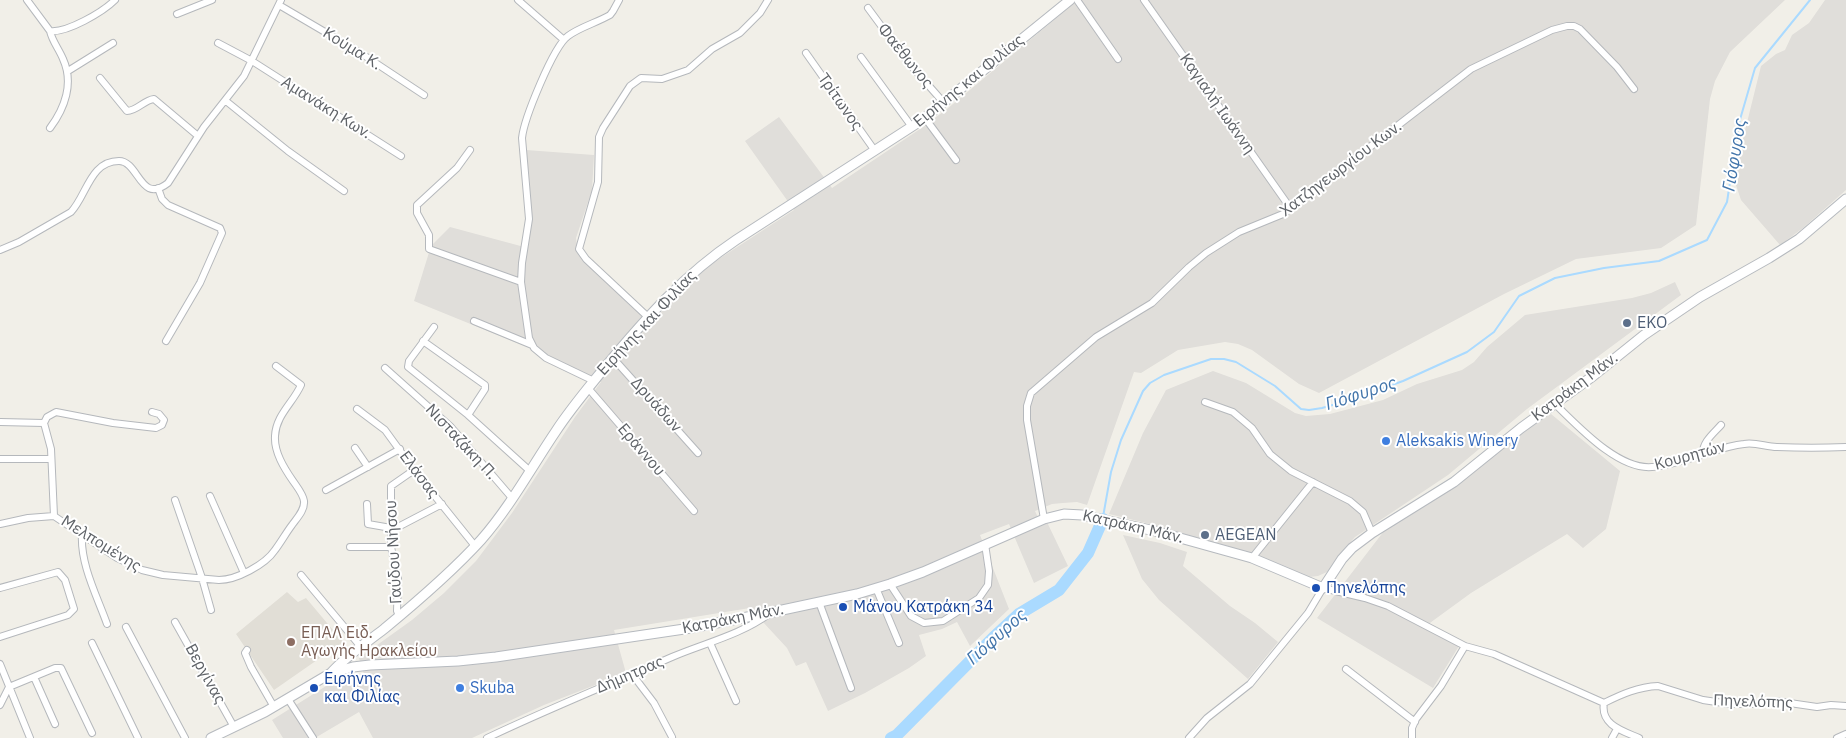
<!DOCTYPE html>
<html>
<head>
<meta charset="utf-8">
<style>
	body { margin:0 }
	canvas { display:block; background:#f1efe8 }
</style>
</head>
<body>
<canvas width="1846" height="738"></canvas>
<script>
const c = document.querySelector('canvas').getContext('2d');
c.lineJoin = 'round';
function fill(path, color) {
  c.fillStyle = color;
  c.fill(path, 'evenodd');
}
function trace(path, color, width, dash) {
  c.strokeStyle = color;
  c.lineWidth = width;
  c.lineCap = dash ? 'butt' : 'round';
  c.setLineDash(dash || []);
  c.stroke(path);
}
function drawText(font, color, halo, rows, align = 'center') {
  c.font = font + ' "IBM Plex Sans",sans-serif';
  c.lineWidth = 4;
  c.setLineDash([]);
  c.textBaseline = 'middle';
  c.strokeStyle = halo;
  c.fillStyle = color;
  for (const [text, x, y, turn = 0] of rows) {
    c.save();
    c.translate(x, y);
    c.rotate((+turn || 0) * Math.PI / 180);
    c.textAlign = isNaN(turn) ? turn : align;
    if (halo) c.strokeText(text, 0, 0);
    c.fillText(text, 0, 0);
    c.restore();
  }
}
const industrial = new Path2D(`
	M1078 0H1785L1730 52 1715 81 1710 99 1696 225 1661 248 1576 259 1504 294 1319 393 1299 384 1252 350 1238 344 1225 342 1178 350 1141 373 1134 372 1087 505 1077 502 1063 503 1052 504 1035 511 1040 522 1046 520 1068 566 1034 583 1009 524 980 535 1009 609 970 646 957 622 942 629 919 635 926 656 909 668 865 693 828 711 806 662 796 666 787 648 750 608 614 630 626 673 544 705 472 738H373L359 712 315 738H283L272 720 342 676 364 674 359 658 412 620 444 593 476 561 512 513 575 417 601 382 552 359 526 341 527 347 414 301 431 246 450 227 528 248 531 227 526 150 594 155 592 190 576 238 578 253 586 264 650 323 708 266 794 210 745 141 779 117 832 188 920 129 947 109Z
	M1825 0H1846V190L1803 228 1780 245 1741 200 1734 179 1736 167 1761 66 1776 54 1785 50 1792 35 1809 23Z
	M1675 282 1681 295 1527 409 1448 475 1355 537 1344 549 1329 571 1318 576 1309 577 1263 558 1146 523 1109 514 1143 433 1166 390 1213 371 1246 383 1295 413 1306 416 1330 414 1383 400 1417 384 1462 370 1474 362 1487 347 1525 315 1632 298 1651 293Z
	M1551 414 1620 471 1606 529 1583 548 1567 534 1471 593 1423 628 1459 646 1433 688 1317 618 1384 531 1459 483 1540 420Z
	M1123 535 1160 543 1187 552 1183 566 1230 606 1255 623 1278 642 1248 679 1159 600 1142 579Z`);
const education = new Path2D(`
	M287 592 298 602 306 598 343 642 274 690 236 634Z`);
const stream = new Path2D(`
	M1103 517 1111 472 1121 440 1143 391 1150 383 1164 375 1211 359H1224L1236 362 1275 386 1301 409 1309 410 1322 408 1347 401 1403 381 1467 352 1494 332 1519 296 1555 278 1604 268 1659 261 1707 240 1727 202 1739 123 1755 68 1810 0`);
const river = new Path2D(`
	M891 738 897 735 994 637 1019 614 1059 590 1088 553 1103 519`);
const street = new Path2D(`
	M27 0 50 31
	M518 0 564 40
	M1077 0 1118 59
	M1144 0 1291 209
	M279 5 359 52 424 95
	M868 8 907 61 944 103
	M177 14 212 0
	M218 43 252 61 401 156
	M806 53 875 151
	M861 57 912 127
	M68 71 113 43
	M100 78 127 111C137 111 144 100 154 99L198 136
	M226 101 288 151 344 191
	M925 118 956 160
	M50 128C65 108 74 83 63 59 59 49 52 41 50 31 67 33 103 12 115 0
	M470 150 457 168 417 205V213L429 235V249L521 282
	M158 188 162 199 168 205 220 228 222 233 200 283 166 341
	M0 250 19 242 71 212C87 195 90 161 119 161 139 161 140 205 168 183L204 127 244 76 281 0
	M648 317 586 259 579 249 598 182 599 137 603 128 630 86 641 78 662 79 688 70 712 49 740 33 760 13 768 0
	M474 321 532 345
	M434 327 409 361 408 367 468 415 530 471
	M423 341 485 385V389L468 415
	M613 358 698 453
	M385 368 451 427 512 498
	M594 381 546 358 534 348 529 338 521 282 522 263 529 219 522 138C524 119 553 47 568 36 580 27 596 23 610 15L613 11 619 0
	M588 388 694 511
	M1205 402 1233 412 1252 428 1270 454 1291 471 1350 501 1363 512 1372 533
	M1555 404C1578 426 1618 470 1652 467 1665 467 1679 461 1692 458 1711 453 1724 446 1744 444 1756 442 1766 447 1777 447 1800 448 1823 448 1846 447
	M357 409 385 430 414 470 475 546
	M0 422 44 423 47 417 56 412 113 423 156 428 162 425 164 420 159 414 152 412
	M44 423 51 449 54 516
	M355 448 368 467
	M1703 454C1702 442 1714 433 1721 425
	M0 459H51
	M326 490 400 449
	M210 496 244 573
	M175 500 202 578 211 610
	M367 504 368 524 391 528 398 527 442 504
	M1044 519 1027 420V406L1031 393 1096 337 1152 303 1189 267 1206 253 1239 232 1283 214 1471 69 1552 30 1567 26H1574L1580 29 1617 67 1634 89
	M0 524 28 518 54 516 117 558 142 570 163 575 219 580C236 580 265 565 275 550 281 542 286 533 292 525 297 518 305 510 304 501 303 494 297 487 293 481 284 468 274 452 275 436 276 415 293 403 301 385L276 366
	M82 534C80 564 97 596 107 624
	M350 547H391
	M1252 558 1313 482
	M301 575 361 647
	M890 584 911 616 924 623 943 621 979 598 988 585 989 571 985 544
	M0 588 58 572 65 580 74 609 68 615 0 637
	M876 588 899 643
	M819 602 851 688
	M399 616 397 611 398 579 391 547V486L414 470
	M175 622 234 727
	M126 627 185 738
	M92 643 138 738
	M710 643 736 701
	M247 650 245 653 251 667 274 707
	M0 664 30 738
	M1346 669 1415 722
	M632 674 654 703 672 737
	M34 677 55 724
	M9 687 55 668H61L92 733
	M288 699 313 738
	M0 705 9 687
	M487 738C548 709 610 684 672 657 705 643 740 635 769 614
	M1189 738 1207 718 1250 684 1308 613 1323 588 1365 598 1388 606 1465 646 1494 654 1604 703
	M1412 738V728L1416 719 1441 686 1465 646
	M1612 738 1617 729
	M1639 738C1623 731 1600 725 1604 703 1622 694 1638 687 1658 686L1703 700 1730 704H1756L1776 701 1817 707 1831 705 1846 706
	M1837 738 1846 734`);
const secondary = new Path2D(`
	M331 673C346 656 366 643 384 629 418 601 451 573 481 540 510 507 531 468 556 431 571 408 589 387 606 366 645 319 685 274 736 240L922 120 1070 0
	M211 738 265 712 331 673 353 667 370 665 458 661 496 657 691 628 773 612 857 594 890 584 923 572 1044 519 1064 514 1082 515 1155 531 1252 558 1323 588 1342 559 1352 548 1372 533 1454 482 1521 428 1593 376 1644 335 1700 297 1769 258 1799 239 1846 199`);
const markers = [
	[1627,323,5,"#5c6f8a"],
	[1386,441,5,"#3f7fe0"],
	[1205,535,5,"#5c6f8a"],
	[1316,588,5,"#1a4fb4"],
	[843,607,5,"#1a4fb4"],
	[291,642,5,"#8d6e63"],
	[314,688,5,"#1a4fb4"],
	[460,688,5,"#3f7fe0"]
];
const streetNames = [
	["Κούμα Κ.",352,49,32],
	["Φαέθωνος",905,56,51],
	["Ειρήνης και Φιλίας",969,81,-39],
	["Τρίτωνος",840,102,55],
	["Καγιαλή Ιωάννη",1217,104,55],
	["Αμανάκη Κων.",326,108,32],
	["Χατζηγεωργίου Κων.",1341,169,-37],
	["Ειρήνης και Φιλίας",647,323,-47],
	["Κατράκη Μάν.",1575,387,-37],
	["Δρυάδων",656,405,48],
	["Νισταζάκη Π.",461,442,47],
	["Εράννου",641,450,49],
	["Κουρητών",1690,456,-15],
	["Ελάσας",419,475,53],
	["Κατράκη Μάν.",1133,527,13],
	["Μελπομένης",101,544,32],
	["Γαύδου Νήσου",394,552,-93],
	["Κατράκη Μάν.",733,619,-11],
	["Βεργίνας",205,674,61],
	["Δήμητρας",630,675,-23],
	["Πηνελόπης",1753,702,2]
];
const serviceNames = [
	["EKO",1637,323],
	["AEGEAN",1215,535]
];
const shopNames = [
	["Aleksakis Winery",1396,441],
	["Skuba",470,688]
];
const transitNames = [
	["Πηνελόπης",1326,588],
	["Μάνου Κατράκη 34",853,607],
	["Ειρήνης",324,679],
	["και Φιλίας",324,697]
];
const educationNames = [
	["ΕΠΑΛ Ειδ.",301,633],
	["Αγωγής Ηρακλείου",301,651]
];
const waterNames = [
	["Γιόφυρος",1735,155,-81],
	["Γιόφυρος",1361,394,-18],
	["Γιόφυρος",997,637,-42]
];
fill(industrial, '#e0deda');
fill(education, '#e1ded6');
trace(stream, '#aadaff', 2);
trace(river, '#aadaff', 12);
trace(street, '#b5b8bc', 8);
trace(secondary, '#b6babf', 11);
trace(street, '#fff', 6);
trace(secondary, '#fff', 9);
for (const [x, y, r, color] of markers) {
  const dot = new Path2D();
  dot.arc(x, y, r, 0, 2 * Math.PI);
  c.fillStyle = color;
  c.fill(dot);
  trace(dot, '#fff', 2);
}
drawText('16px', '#5f6368', '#fff', streetNames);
drawText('16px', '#4e5e75', '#fff', serviceNames, 'left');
drawText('16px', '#366cbe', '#fff', shopNames, 'left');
drawText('16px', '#164399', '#fff', transitNames, 'left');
drawText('16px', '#785e54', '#fff', educationNames, 'left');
drawText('italic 18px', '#4174aa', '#fff', waterNames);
</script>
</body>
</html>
